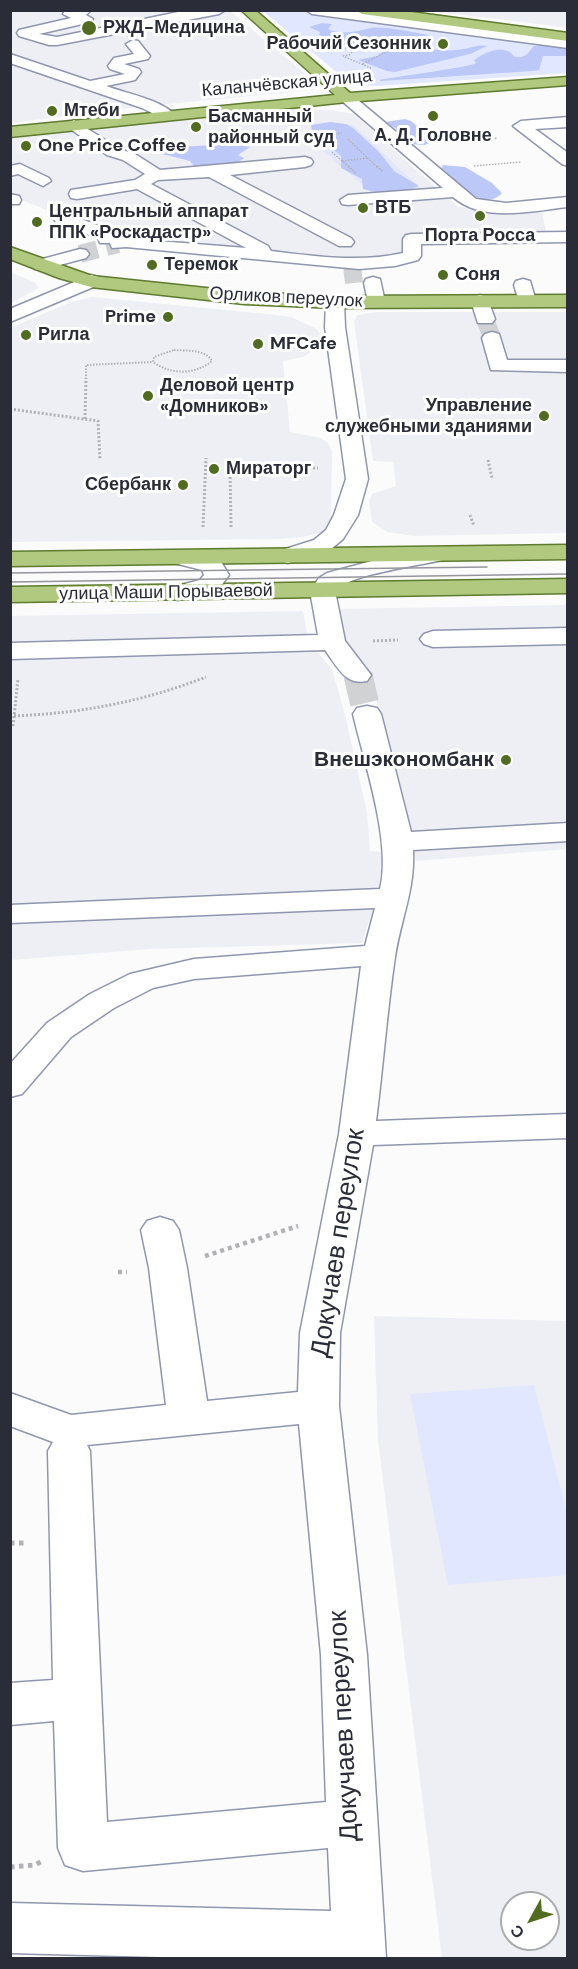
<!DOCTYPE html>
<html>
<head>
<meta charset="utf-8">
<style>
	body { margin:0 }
	#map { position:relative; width:578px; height:1969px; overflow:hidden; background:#fbfbfb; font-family:"DM Sans",sans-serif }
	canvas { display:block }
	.frame { position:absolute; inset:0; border:12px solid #2a2d37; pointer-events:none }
	.north { position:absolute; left:500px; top:1891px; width:60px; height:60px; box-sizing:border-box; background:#fff; border:2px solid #aaabaf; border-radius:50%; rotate:230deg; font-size:16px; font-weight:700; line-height:24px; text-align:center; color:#2a2d37 }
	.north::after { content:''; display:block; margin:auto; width:21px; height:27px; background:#516c20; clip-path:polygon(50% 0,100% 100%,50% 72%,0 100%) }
</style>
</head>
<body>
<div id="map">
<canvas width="578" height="1969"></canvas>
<div class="frame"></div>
<div class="north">С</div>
</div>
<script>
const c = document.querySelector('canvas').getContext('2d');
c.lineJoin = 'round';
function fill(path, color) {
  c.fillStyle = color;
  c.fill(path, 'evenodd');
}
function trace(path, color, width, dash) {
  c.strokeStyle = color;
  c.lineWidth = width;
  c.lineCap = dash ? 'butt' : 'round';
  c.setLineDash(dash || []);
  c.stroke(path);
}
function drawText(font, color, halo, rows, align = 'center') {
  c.font = font + ' "DM Sans",sans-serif';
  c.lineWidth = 6;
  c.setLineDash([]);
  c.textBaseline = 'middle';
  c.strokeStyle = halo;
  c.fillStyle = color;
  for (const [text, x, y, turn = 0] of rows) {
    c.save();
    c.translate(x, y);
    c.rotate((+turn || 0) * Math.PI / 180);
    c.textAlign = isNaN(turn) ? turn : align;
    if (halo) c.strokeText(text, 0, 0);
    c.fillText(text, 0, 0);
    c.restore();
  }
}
const built = new Path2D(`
	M10 11H230L321 87 312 90 147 106 11 123Z
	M429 11H567V28L548 25Z
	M285 110H331L354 114 458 207 473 209 541 207 547 236 406 237 408 256 335 261 124 240 11 196V139L96 128Z
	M10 272 34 282 39 288 11 303Z
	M92 297 277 315 291 317 317 329 321 336 322 342 314 350 303 357 283 361 290 432 320 438 328 443 332 451 331 524 326 531 303 537 277 539 11 542 10 328 71 302Z
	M376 312H567V533L414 536 387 532 372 522 369 501 372 494 396 486 393 462 373 461 354 321 358 315Z
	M567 605V849L416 861 368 668 345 641 337 609Z
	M303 611 309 643 332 669 345 715 367 812 370 851 383 852 380 886 362 943 150 949 11 960V616Z
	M374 1316 567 1321V1958H442L378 1440ZM512 1903H548V1939H512Z`);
const green = new Path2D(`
	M263 11H301L567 45V73L376 86 359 85 347 81Z
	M353 125 420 188 371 192 322 150 326 127Z
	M534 1385 567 1513V1575L448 1585 410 1394Z`);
const forest = new Path2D(`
	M322 23 332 24 328 29C344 36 356 31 371 28 387 26 408 32 424 34L430 36 419 37 417 42C428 51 449 52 463 49 472 48 478 44 487 46L470 54 395 72 387 71 358 60 377 56 387 49C372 39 352 49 335 44L334 41 319 35 320 32 309 27Z
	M546 45 567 48V56H543L539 70 532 71 381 81 379 80C393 77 472 67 476 63L474 60C488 51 503 43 515 57 526 59 528 52 534 46Z
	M405 119 411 121 434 140 425 145 408 144 395 128 385 122Z
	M330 122 346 124 353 128 379 152 394 171 419 186 392 196 363 189 362 179 341 168V156L330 147 334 139 332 134 312 131 311 125Z
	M232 144 250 147 238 155 244 158C231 170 211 167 195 167L190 161 158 153 159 148Z
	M443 165 465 167 492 183 502 193C484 213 453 183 441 170Z`);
const minorTunnelFar1 = new Path2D(`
	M80 254 118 244
	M352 266 354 283
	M485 319 492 338`);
const minorTunnel = new Path2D(`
	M358 675 367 714`);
const pathFar4 = new Path2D(`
	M333 49 369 46
	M343 56 349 55 357 47
	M345 57 371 68
	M363 64 386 52 387 44
	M348 139 378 168
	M444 142 497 138
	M328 146V135L342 133
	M332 152 350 168
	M342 161 367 158
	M474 166 521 162`);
const pathFar3 = new Path2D(`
	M348 166 356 173
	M377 166 382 171
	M174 350C187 351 205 349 212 361 195 375 171 375 153 362L154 357Z
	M86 379V365L153 362`);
const pathFar2 = new Path2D(`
	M10 409 98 421 100 460
	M85 419 86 378
	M488 460 492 478
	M470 515 474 526
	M203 527 206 458
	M231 527 230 470 318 468
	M373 641 398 640
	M10 716C78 714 142 702 206 677
	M13 726 18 679`);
const pathFar1 = new Path2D(`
	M205 1256 298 1226
	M118 1272H127`);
const path = new Path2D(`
	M10 1543H28
	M10 1867 35 1865 42 1861`);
const minor = new Path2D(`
	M91 10 86 15 93 19 91 22 39 34 57 37 188 10H225L219 14 57 45H49L19 36 17 33 19 30 71 18 63 14 65 11Z
	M306 10H345L568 40V48L312 14Z
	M133 40 138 41 150 56 148 59 124 64 139 69 141 72 135 80 106 86C125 93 162 100 175 115L172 118H162L142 108 10 63V54L90 81 125 74 110 69 108 66 114 58 134 54 126 44Z
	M347 94 352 95 476 199 506 203 568 197V207C531 211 483 223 453 197L348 205 342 204 340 200 348 195 443 188 342 101 340 98Z
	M568 117V127L535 129 568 153V166L562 164 513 126 521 121Z
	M74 120 119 149 135 154 160 170 305 157 311 159 313 162 311 165 305 167 230 175 351 238 354 242 351 246H339L209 177 158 180 151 184 268 246 271 251C314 256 360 263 403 253V239L406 235 412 234 568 232V242L421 244V256L418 260 395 266 359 269 126 247 112 248 110 243H100L98 238 56 222 53 218 56 214H68L118 233 120 238 246 248 137 189 77 199 71 198 69 194 71 190 135 180 145 174 123 160 107 155 69 128 66 125Z
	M20 164 49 178 51 181 43 186 18 174 10 176V166Z
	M10 194 19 196 21 200 19 204H10Z
	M80 249 86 250 89 254 86 258 41 270 35 269 32 265 35 261Z
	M91 275 98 277 100 281 98 285 10 322V309Z
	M373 277 380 279 385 302 383 306H369L364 283 366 279Z
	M523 279 530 281 536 301 534 305H520L514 285 516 281Z
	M480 295 487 297 495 319 492 323H478L471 301 473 297Z
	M335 296 342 298 344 302 345 327 368 479 358 515 343 539 330 550 288 563 279 561 276 556 279 551 314 540 326 530 334 515 346 479 325 327 326 302 328 298Z
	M492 332 499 334 507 360H568V372L491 370 482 338 485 334Z
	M433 548 442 550 445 555 442 560C417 566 350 574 335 591L345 641 371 675 367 681C345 686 337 666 325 650L10 659V643L318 635 310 591 319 578 327 573 398 554Z
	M183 551 220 560 229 575 218 590 178 600 169 598 166 593 169 588 200 580 204 575 202 570 174 563 171 558 174 553Z
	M568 628V644L433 647 424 644 420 639 424 634 433 631Z
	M367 706 377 708 381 714 411 832 568 823V841L413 850C415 890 401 918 395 957 387 1011 383 1067 376 1121L568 1114V1138L373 1145 340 1333 339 1406 367 1655 386 1958H197L10 1953V1903L331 1911 328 1848 83 1871 65 1865 58 1848 54 1721 10 1725V1683L53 1680 48 1451 53 1442 10 1426V1393L71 1415 166 1405 149 1268 141 1230 147 1221 160 1217 173 1221 179 1230 187 1268 207 1401 298 1392 300 1333 339 1134 361 966 194 979 153 988 114 1008 71 1037 22 1094 10 1097V1064L47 1023 90 994 130 974 194 959 365 946 375 908 10 923V905L380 889C392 843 364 762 353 714L357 708ZM299 1424 321 1655 326 1802 107 1822 90 1451 87 1445Z`);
const major = new Path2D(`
	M241 10H255L350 93 568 77V85L347 102 10 137V127L335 95Z
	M356 10H396L568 33V41L362 14Z
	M10 247 92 276 244 292 335 296 568 295V307L335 308 244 304 91 287 59 278 10 259Z
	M568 545V559L10 566V552Z
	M568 579V593L10 602V587Z`);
const tram = new Path2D(`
	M10 573 487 567
	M10 582 568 574`);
const markers = [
	[89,28,8,"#516c20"],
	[443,44,6,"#516c20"],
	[52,111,6,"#516c20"],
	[433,116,6,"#516c20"],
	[196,127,6,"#516c20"],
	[26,146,6,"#516c20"],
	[363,208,6,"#516c20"],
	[480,216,6,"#516c20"],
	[37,222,6,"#516c20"],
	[152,265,6,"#516c20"],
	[443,275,6,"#516c20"],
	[168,317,6,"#516c20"],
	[26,335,6,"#516c20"],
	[258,344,6,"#516c20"],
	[148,396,6,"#516c20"],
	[544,416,6,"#516c20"],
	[214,469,6,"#516c20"],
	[183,485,6,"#516c20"],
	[506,760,6,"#516c20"]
];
const farPoinames = [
	["РЖД-Медицина",103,28],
	["Рабочий Сезонник",431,44,"right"],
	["Мтеби",64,111],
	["Басманный",208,117],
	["районный суд",208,138],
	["А. Д. Головне",433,136,"center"],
	["One Price Coffee",38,146],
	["ВТБ",375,208],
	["Центральный аппарат",49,212],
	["ППК «Роскадастр»",49,233],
	["Порта Росса",480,236,"center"],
	["Теремок",164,265],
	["Соня",455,275],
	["Prime",156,317,"right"],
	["Ригла",38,335],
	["MFCafe",270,344],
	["Деловой центр",160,386],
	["«Домников»",160,407],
	["Управление",532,406,"right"],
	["служебными зданиями",532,427,"right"],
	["Мираторг",226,469],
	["Сбербанк",171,485,"right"]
];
const farStreetnames = [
	["Каланчёвская улица",287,84,-5],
	["Орликов переулок",286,298,3],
	["улица Маши Порываевой",166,593,-1]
];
const poiNames = [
	["Внешэкономбанк",494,760]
];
const nearStreetnames = [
	["Докучаев переулок",339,1243,-81],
	["Докучаев переулок",345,1726,-93]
];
fill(built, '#edeff5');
fill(green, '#e0e7ff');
fill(forest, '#bcc8f7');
trace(minorTunnelFar1, '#d1d2d4', 18, [18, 9]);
trace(minorTunnel, '#d1d2d4', 29, [29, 15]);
trace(minor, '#9096ad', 3);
trace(major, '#5f7b2f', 3);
trace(pathFar4, '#b1b2b5', 1.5, [1.5, 1.5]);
trace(pathFar3, '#b1b2b5', 2, [1.5, 1.5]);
trace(pathFar2, '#b1b2b5', 3, [2, 2]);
trace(pathFar1, '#b1b2b5', 4.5, [4, 4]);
trace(path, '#b1b2b5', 5, [4.5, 4.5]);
fill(minor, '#fff');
fill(major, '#b0c97f');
trace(tram, '#94969b', 1.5);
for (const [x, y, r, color] of markers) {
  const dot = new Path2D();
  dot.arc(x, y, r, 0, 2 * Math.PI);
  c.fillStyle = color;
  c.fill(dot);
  trace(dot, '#fff', 2);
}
drawText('bold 18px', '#2a2d37', '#fff', farPoinames, 'left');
drawText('18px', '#2a2d37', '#fff', farStreetnames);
drawText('bold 21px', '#2a2d37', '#fff', poiNames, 'right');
drawText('26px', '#2a2d37', '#fff', nearStreetnames);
</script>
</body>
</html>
